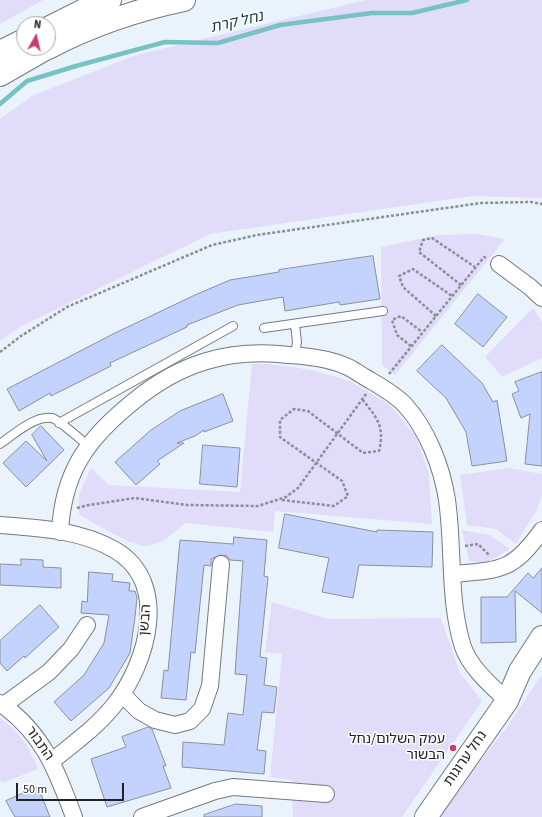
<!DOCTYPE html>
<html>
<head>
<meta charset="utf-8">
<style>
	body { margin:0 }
	#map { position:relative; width:542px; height:817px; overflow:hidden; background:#eaf3fb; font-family:"Source Sans 3",sans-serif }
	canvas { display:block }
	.north { position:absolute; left:16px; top:16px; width:40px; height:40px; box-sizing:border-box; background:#fff; border:1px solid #a6a7a8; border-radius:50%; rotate:8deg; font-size:11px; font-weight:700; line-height:16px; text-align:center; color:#202326 }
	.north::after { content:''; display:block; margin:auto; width:14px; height:18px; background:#c93c6e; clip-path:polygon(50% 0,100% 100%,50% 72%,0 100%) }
	.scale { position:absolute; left:16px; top:783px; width:108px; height:18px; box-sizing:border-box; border:2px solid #202326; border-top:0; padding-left:5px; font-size:12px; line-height:14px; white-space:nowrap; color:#202326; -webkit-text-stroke:3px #fff; paint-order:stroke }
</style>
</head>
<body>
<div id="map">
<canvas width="542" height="817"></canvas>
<div class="north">N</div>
<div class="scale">50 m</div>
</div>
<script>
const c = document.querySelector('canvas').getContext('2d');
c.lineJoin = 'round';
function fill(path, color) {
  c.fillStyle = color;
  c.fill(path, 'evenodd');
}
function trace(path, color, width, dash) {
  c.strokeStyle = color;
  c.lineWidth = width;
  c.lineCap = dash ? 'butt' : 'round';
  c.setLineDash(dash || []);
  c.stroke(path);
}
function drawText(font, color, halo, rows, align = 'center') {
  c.font = font + ' "Source Sans 3","Noto Sans Hebrew",sans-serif';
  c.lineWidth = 3;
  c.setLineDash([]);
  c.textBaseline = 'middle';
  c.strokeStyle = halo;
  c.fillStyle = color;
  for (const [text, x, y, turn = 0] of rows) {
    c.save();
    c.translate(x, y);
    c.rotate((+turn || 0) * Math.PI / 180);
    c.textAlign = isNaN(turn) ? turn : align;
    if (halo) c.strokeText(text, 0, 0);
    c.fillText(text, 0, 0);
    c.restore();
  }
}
const green = new Path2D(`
	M0 0H43L0 24Z
	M366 0H542V198L472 196 210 234 20 327 0 341V119L34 95 136 55Z
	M478 234 505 239 395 375 382 365 381 247 438 235Z
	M533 308 542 322V358L502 377 485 357Z
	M252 364H269L312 370 350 381 390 405 416 436 429 474 432 524 275 511 273 532 185 523C175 532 161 545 146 546 131 546 92 522 79 514V494L91 468 109 485 240 492Z
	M509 468 542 474V497L536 511 516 544 496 529 467 525 460 475Z
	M462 530 490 535 510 549 486 563 469 561Z
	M272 602 328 619 441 618 460 673 482 701 402 817H293L292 780 270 777 282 654 265 652Z
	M542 674V817H436L507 727Z
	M0 718C19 731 30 748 38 769L2 783 0 779Z`);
const stream = new Path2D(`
	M0 104 27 81 76 66 165 42 218 43 280 25 372 13H412L467 0`);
const building = new Path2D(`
	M373 256 380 299 340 305 339 302 285 311 283 297 238 305 187 325V327L110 363 111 366 51 396 50 393 19 411 7 389 113 334 195 295 230 280 279 272V270Z
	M478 294 507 317 483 347 455 324Z
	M442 345 482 383 493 402 497 400 507 461 472 466 466 432 446 398 417 371Z
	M542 372V466L525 464 530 414 521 418 512 394 519 391 515 382Z
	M223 394 233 421 204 432V430L195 436 177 443H184L157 461 160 464 136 485 115 462 151 430 180 411Z
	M41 426 64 450 26 487 3 463 26 441 47 461 32 435Z
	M203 445 240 448 237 487 200 484Z
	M285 514 377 532V530L433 532 432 567 359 565 353 598 322 592 329 558 279 548Z
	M234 537 267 540 264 576 268 577 260 657 267 658 264 685 277 687 274 713 262 712 257 750 266 751 264 774 182 767 183 742 224 745 228 713 243 715 247 675 235 674 243 561 230 560 227 556 221 555 211 559V566L204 565 195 653 191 652 186 700 161 698 164 670 168 671 180 540 233 544Z
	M21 559 43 560V567L61 568V588L0 585V564L21 565Z
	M542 568V613L515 591 516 642 481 643V597H507L528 573 533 578Z
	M89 572 113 574 112 581 130 583 129 591H135L137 597 135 617 130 653 109 688 71 721 54 702 84 675 104 643 109 615 81 613 82 601 87 602Z
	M40 605 59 627 25 658 24 656 7 671 0 663V641Z
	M149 727 152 729 166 766H163L171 788 107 807 91 759 126 747 122 737Z
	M38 787 50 817H15L6 801Z
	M236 804 262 806V817H204V815Z`);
const path = new Path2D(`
	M461 285 419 252 423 240 432 238 475 267
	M436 316 403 287 399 276 413 269 452 296
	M411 346 397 335 392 320 401 316 422 332
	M0 352 21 336 67 307 212 245 257 235 481 203 531 202 542 204
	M389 374 484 257 486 258
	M282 500 334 506 348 496 342 481 280 437V420L294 409 308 411 363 453 379 451C385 426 377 418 362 399
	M77 508 89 505 135 498 187 505 258 506 286 497 298 488 366 394
	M465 546 478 544 490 556`);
const lane = new Path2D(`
	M264 328 383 311
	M295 355 297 342 295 324
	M59 423 233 326
	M0 444C13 435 35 415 52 418 58 419 82 441 89 446`);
const street = new Path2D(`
	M499 264 530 287 542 298
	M0 525C39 528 81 530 115 550 171 583 147 663 115 704 98 726 74 743 52 761
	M60 532C63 471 88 438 134 401 180 363 229 348 289 355 307 356 326 358 343 365 350 367 356 372 363 376 376 384 394 393 405 405 427 429 442 467 447 500 454 548 448 600 463 647 471 669 491 685 507 701
	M453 574C501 570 513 571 542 530
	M122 694 139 711 155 720 175 725 190 721 202 709 210 686 221 564
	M0 703C43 733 56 769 74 817
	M4 705 49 672 71 649 87 625
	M142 817 215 791 233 787 326 794`);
const secondary = new Path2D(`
	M48 28 88 8 110 0
	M48 48C92 25 136 10 184 0
	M0 52 24 40
	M0 75 47 48
	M426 817 507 701 520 671 542 637`);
const markers = [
	[453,748,4,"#c93c6e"]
];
const streetNames = [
	["הבשן",146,620,-86],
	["התבור",39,744,55],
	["נחל ערוגות",466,759,-55]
];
const poiNames = [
	["עמק השלום/נחל",445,740],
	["הבשור",445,756]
];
const waterNames = [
	["נחל קרת",237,23,-13]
];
fill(green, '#e0dcf9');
trace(stream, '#77c3c4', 4.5);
fill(building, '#c3d3fd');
trace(building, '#8b8f98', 1);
trace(lane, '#717a81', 10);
trace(street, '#717a81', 18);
trace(secondary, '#717a81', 24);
trace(path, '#898f94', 2.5, [3, 2]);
trace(lane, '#fff', 8);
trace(street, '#fff', 16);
trace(secondary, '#fff', 22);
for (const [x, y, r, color] of markers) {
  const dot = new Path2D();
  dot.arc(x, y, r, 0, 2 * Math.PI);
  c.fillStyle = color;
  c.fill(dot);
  trace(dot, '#fff', 1.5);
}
drawText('14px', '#202326', '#fff', streetNames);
drawText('14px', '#202326', '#fff', poiNames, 'right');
drawText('italic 15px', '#133839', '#fff', waterNames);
</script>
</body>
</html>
